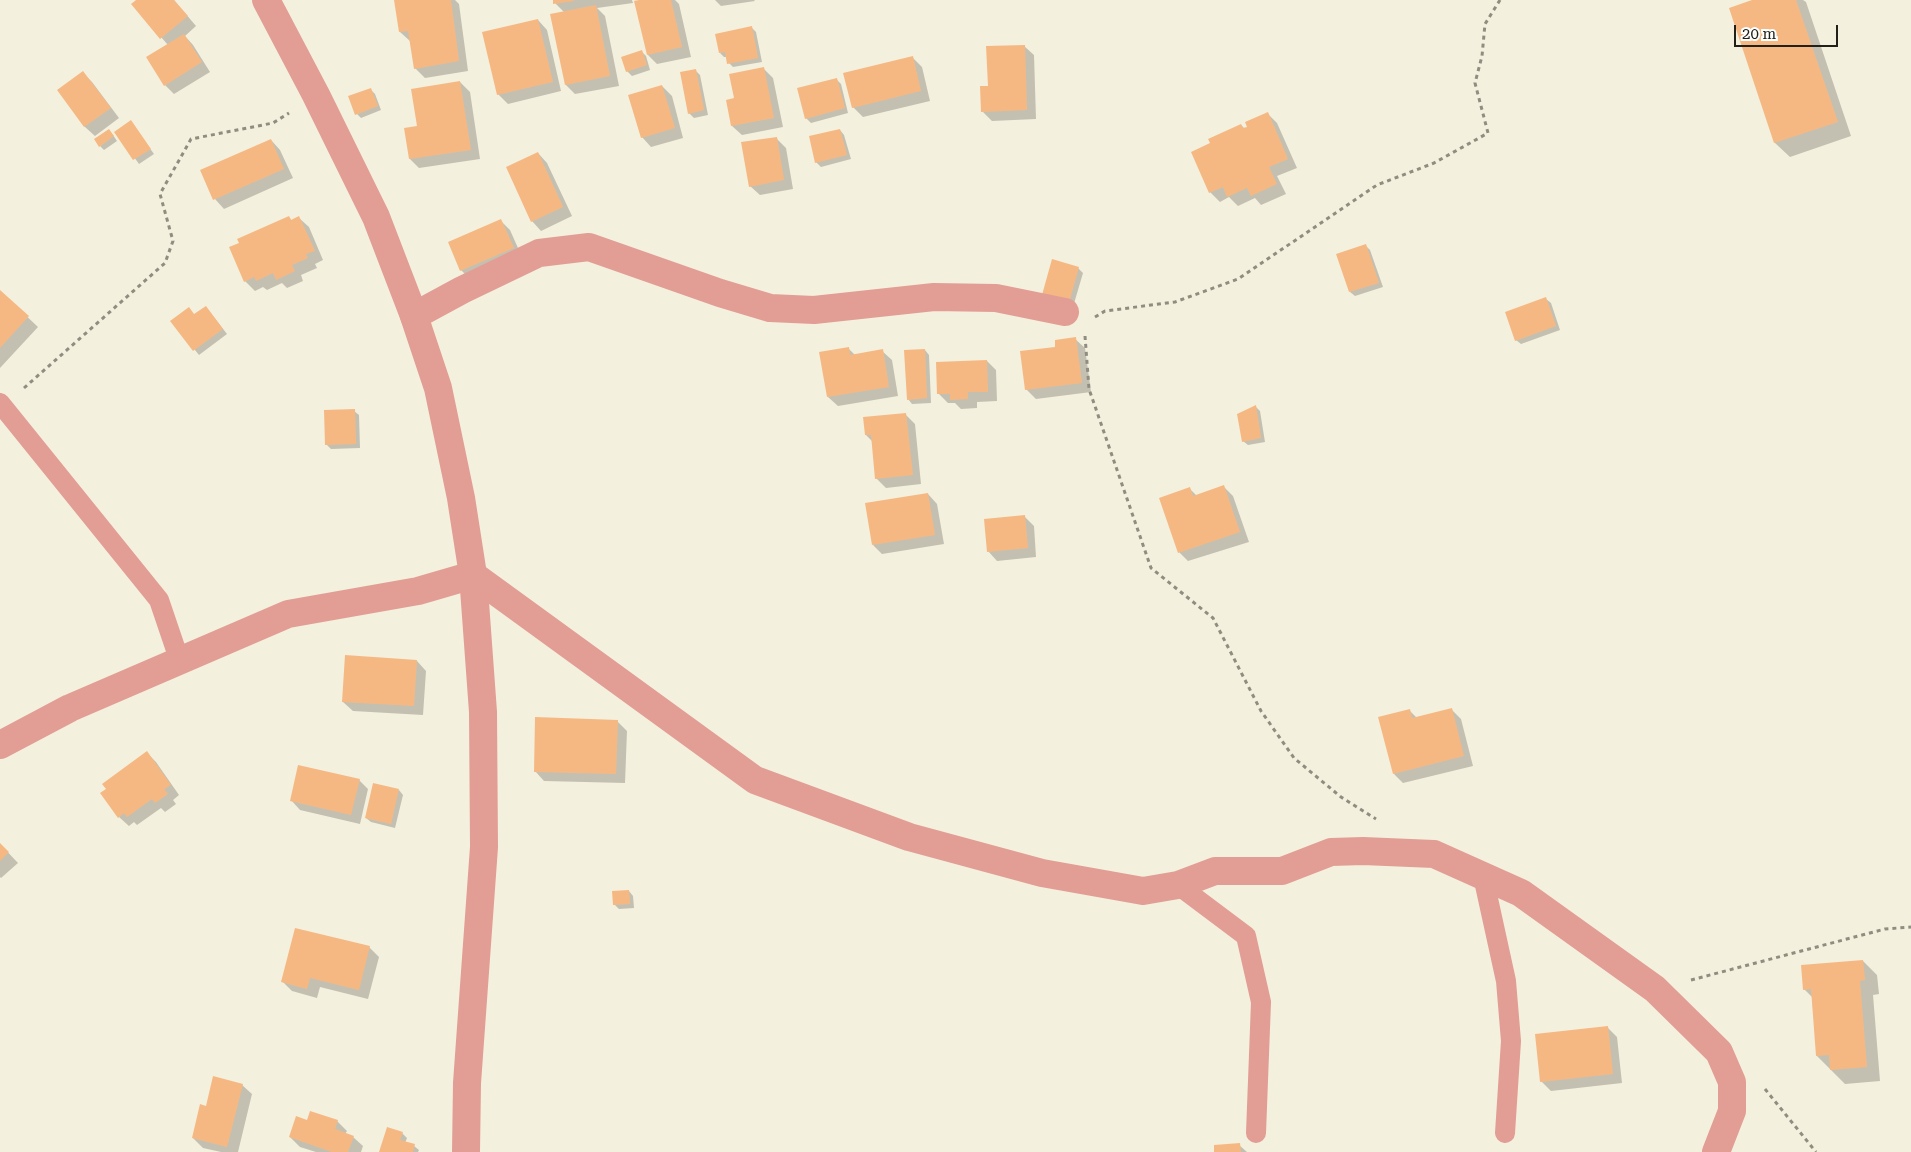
<!DOCTYPE html>
<html>
<head>
<meta charset="utf-8">
<style>
	body { margin:0 }
	#map { position:relative; width:1911px; height:1152px; overflow:hidden; background:#f4f0de; font-family:"Roboto Serif",serif }
	canvas { display:block }
	.scale { position:absolute; left:1734px; top:25px; width:104px; height:22px; box-sizing:border-box; border:2px solid #212019; border-top:0; padding-left:6px; font-size:15px; line-height:18px; white-space:nowrap; color:#212019; -webkit-text-stroke:4px #fff; paint-order:stroke }
</style>
</head>
<body>
<div id="map">
<canvas width="1911" height="1152"></canvas>
<div class="scale">20 m</div>
</div>
<script>
const c = document.querySelector('canvas').getContext('2d');
c.lineJoin = 'round';
function fill(path, color) {
  c.fillStyle = color;
  c.fill(path, 'evenodd');
}
function trace(path, color, width, dash) {
  c.strokeStyle = color;
  c.lineWidth = width;
  c.lineCap = dash ? 'butt' : 'round';
  c.setLineDash(dash || []);
  c.stroke(path);
}
const shadow = new Path2D(`
	M138 0H174L196 26 185 36 193 45 210 72 174 94 165 85 168 45 133 5Z
	M395 0H455L459 4 468 71 425 78 415 68 410 41 400 32Z
	M554 0H632L633 3 597 8 605 16 619 86 575 94 566 85 564 12 555 3Z
	M645 0H675L679 4 691 57 657 64 648 55Z
	M704 0H754L755 1 721 6 715 0Z
	M1756 0H1803L1806 2 1851 136 1790 157 1775 143 1730 9Z
	M538 20 547 30 561 91 508 104 498 94Z
	M752 28 756 32 762 62 733 67 729 63 727 57H724L720 53Z
	M1024 46 1034 55 1036 119 992 121 983 112 989 87Z
	M642 52 646 56 650 70 632 76 627 71Z
	M912 57 922 67 930 101 863 117 853 107Z
	M764 69 773 78 783 127 742 135 732 126 736 99Z
	M695 70 700 75 708 115 694 118 689 113Z
	M83 73 92 82 119 118 95 136 85 127 59 91Z
	M837 80 841 84 848 113 811 123 806 118Z
	M460 82 470 92 480 159 419 168 410 159 418 127Z
	M662 86 672 96 683 138 651 147 642 137Z
	M371 90 375 94 381 110 361 118 357 114Z
	M1268 114 1277 123 1297 168 1277 176 1286 194 1261 205 1255 198 1238 206 1229 197 1220 202 1210 192 1212 143 1241 125 1245 129Z
	M131 122 154 154 139 164 116 132Z
	M840 130 844 135 851 159 821 167 816 162Z
	M113 135 117 141 104 150 100 146Z
	M776 138 786 148 793 189 760 195 750 186Z
	M271 140 280 150 293 178 224 209 215 199Z
	M538 153 547 163 572 216 541 231 532 221Z
	M289 217 292 221 299 218 309 227 323 260 315 264 317 268 301 275 303 281 287 288 282 283 267 290 263 287 255 291 245 281 241 244Z
	M500 220 510 230 522 257 471 280 461 270Z
	M1366 246 1370 250 1383 287 1355 296 1350 292Z
	M1078 268 1083 273 1073 307 1048 300Z
	M0 291 38 327 0 368Z
	M1546 299 1551 303 1560 330 1521 344 1516 340Z
	M210 312 227 334 199 355 172 322Z
	M1075 339 1085 348 1091 392 1036 399 1026 389 1057 348Z
	M848 348 855 355 882 351 892 360 898 396 838 406 828 397Z
	M925 350 929 355 931 403 912 404 908 399Z
	M987 361 996 370 997 401 977 402V408L961 409 955 403H948L939 394Z
	M1255 406 1260 411 1265 442 1248 445 1243 441Z
	M354 411 359 415 360 448 331 449 326 444Z
	M905 414 915 424 921 484 886 488 876 478 873 442 866 435Z
	M1223 486 1233 496 1249 542 1188 561 1179 552 1190 489 1197 496Z
	M928 494 937 504 944 544 882 554 873 545Z
	M1024 516 1034 526 1036 557 997 561 988 551Z
	M417 661 426 671 423 715 353 711 343 702Z
	M1451 709 1461 719 1473 766 1403 783 1394 774 1410 711 1417 718Z
	M617 721 627 731 625 783 544 781 535 771Z
	M147 753 156 762 179 795 173 800 176 804 165 812 161 808 137 825 134 822 129 826 119 817Z
	M359 780 368 789 360 824 300 810 291 800Z
	M399 790 403 795 395 828 371 822 366 818Z
	M0 844 18 863 1 878 0 877Z
	M629 891 633 896 634 908 619 909 614 904Z
	M369 947 379 957 368 999 320 987 317 998 292 991 283 982Z
	M1863 961 1877 975 1879 994 1873 995 1880 1081 1845 1084 1817 1056 1812 997 1804 989Z
	M1608 1028 1617 1037 1622 1083 1551 1091 1541 1081Z
	M242 1085 252 1094 238 1152H221L203 1148 193 1138Z
	M337 1121 347 1131 345 1134 353 1137 363 1146 361 1152H316L300 1147 290 1137 308 1122Z
	M402 1133 407 1138 405 1143 414 1146 419 1150 418 1152H381Z
	M1239 1145 1247 1152H1215Z`);
const building = new Path2D(`
	M136 0H174L188 16 160 39 131 4Z
	M394 0H451L459 61 414 69 408 31 399 32Z
	M553 0H574V1L553 4Z
	M639 0H671L682 47 647 55 634 1Z
	M1752 0H1796L1838 122 1774 143 1729 8Z
	M596 5 610 76 565 85 550 14Z
	M538 19 553 82 497 95 482 32Z
	M752 26 758 58 727 64 725 52 719 53 715 34Z
	M184 34 202 62 164 86 146 57Z
	M1025 45 1027 110 981 112 980 86H988L986 46Z
	M642 50 647 65 626 72 621 57Z
	M913 56 921 91 852 108 843 73Z
	M764 67 774 118 731 126 726 100 734 98 729 74Z
	M696 69 704 110 688 114 680 72Z
	M83 71 111 108 84 127 57 90Z
	M837 78 845 108 805 119 797 88Z
	M460 81 471 150 409 159 404 128 417 126 411 89Z
	M662 85 675 128 641 138 628 95Z
	M371 88 378 106 355 115 348 96Z
	M1268 112 1288 159 1269 167 1277 184 1251 196 1247 188 1227 197 1223 187 1209 193 1191 152 1210 143 1208 139 1241 124 1243 128 1247 127 1245 122Z
	M131 120 151 149 133 160 114 132Z
	M109 129 114 136 99 147 94 139Z
	M840 129 847 155 815 163 809 136Z
	M777 137 784 180 749 187 741 142Z
	M271 139 284 169 213 200 200 170Z
	M538 152 563 207 531 222 506 167Z
	M289 216 291 220 299 216 315 251 306 254 308 258 292 265 295 271 276 280 273 273 256 281 254 277 244 282 229 247 239 243 237 239Z
	M501 219 514 248 460 271 448 242Z
	M1366 244 1379 283 1349 292 1336 254Z
	M1052 259 1079 267 1069 303 1042 295Z
	M0 290 29 316 0 348Z
	M1546 297 1556 326 1515 341 1505 312Z
	M206 306 223 329 193 351 170 321 189 307 194 314Z
	M1076 337 1082 383 1025 390 1020 351 1055 347V340Z
	M849 347 850 355 883 349 889 387 827 397 819 352Z
	M925 349 927 398 907 400 904 350Z
	M987 360 988 392H968V399L950 400V394H937L936 362Z
	M1256 405 1261 438 1242 442 1237 414Z
	M355 409 356 444 325 445 324 410Z
	M906 413 913 475 875 479 871 435H865L863 417Z
	M1224 485 1240 532 1178 553 1159 498 1190 487 1193 496Z
	M928 493 935 535 872 545 865 503Z
	M1025 515 1028 548 987 552 984 519Z
	M345 655 417 660 414 706 342 702Z
	M1452 708 1464 756 1393 774 1378 717 1410 709 1412 718Z
	M535 717 618 720 616 774 534 772Z
	M147 751 171 785 164 789 168 794 155 803 152 799 127 817 124 813 118 818 100 793 106 789 102 784Z
	M298 765 360 779 351 815 290 801Z
	M373 783 399 789 391 824 365 818Z
	M0 843 9 852 0 861Z
	M629 890 630 904 613 905 612 891Z
	M295 928 370 946 359 990 310 978 307 989 281 982Z
	M1863 960 1865 980 1860 981 1867 1067 1830 1070 1829 1055 1816 1056 1811 989 1803 990 1801 965Z
	M1608 1026 1613 1074 1540 1082 1535 1034Z
	M213 1076 243 1084 227 1147 192 1138 200 1104 206 1106Z
	M310 1111 338 1120 335 1129 354 1136 348 1152H332L289 1137 296 1116 307 1120Z
	M387 1127 403 1132 400 1140 415 1144 413 1152H379Z
	M1240 1143 1241 1152H1214V1145Z`);
const path = new Path2D(`
	M1095 317 1105 311 1175 302 1238 279 1377 185 1434 163 1488 133 1475 83 1482 56 1485 24 1500 0
	M1085 336 1089 389 1151 568 1213 618 1261 711 1294 758 1341 797 1376 819
	M24 388 165 263 173 241 160 194 191 139 273 123 289 113
	M1691 980 1885 929 1911 927
	M1765 1089 1816 1152`);
const service = new Path2D(`
	M0 403 159 600 179 659
	M1483 876 1506 981 1511 1041 1505 1133
	M1178 885 1246 936 1261 1002 1256 1133`);
const minor = new Path2D(`
	M414 316 462 290 539 253 589 247 720 293 770 308 814 310 934 297 996 298 1065 312
	M0 745 70 708 288 614 418 591 473 575 755 780 909 837 1042 873 1143 891 1178 885 1215 871H1282L1331 852 1363 851 1434 854 1521 893 1655 989 1719 1052 1732 1082V1111L1716 1152`);
const tertiary = new Path2D(`
	M266 0 316 95 376 217 414 316 438 388 461 498 473 575 483 712 484 847 467 1083 466 1152`);
fill(shadow, '#0003');
fill(building, '#f6b882');
trace(path, '#8f8d80', 3, [4, 4]);
trace(service, '#e29e94', 20);
trace(minor, '#e29e94', 28);
trace(tertiary, '#e29e94', 28);
</script>
</body>
</html>
